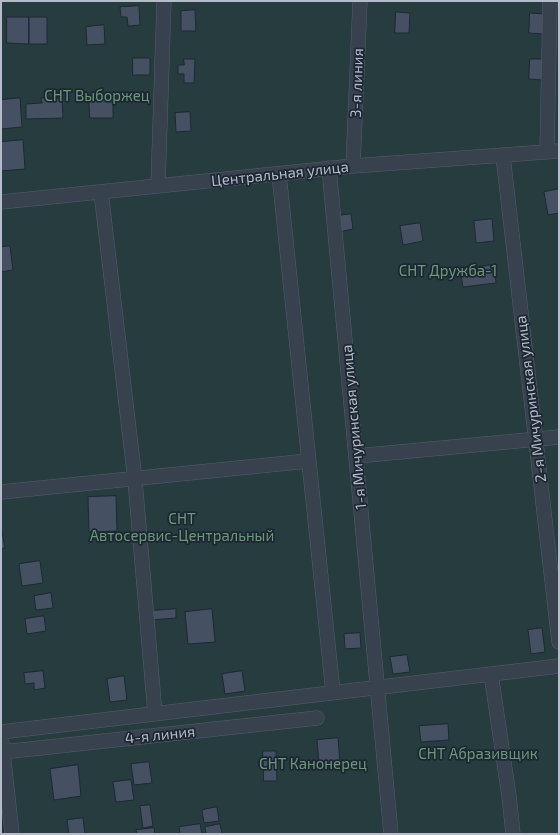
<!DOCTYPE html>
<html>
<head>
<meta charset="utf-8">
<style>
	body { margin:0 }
	#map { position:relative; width:560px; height:835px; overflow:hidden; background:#242f3e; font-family:"Exo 2",sans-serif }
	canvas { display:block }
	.frame { position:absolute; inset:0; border:2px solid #b4bcc9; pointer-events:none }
</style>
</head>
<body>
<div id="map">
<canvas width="560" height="835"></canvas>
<div class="frame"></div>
</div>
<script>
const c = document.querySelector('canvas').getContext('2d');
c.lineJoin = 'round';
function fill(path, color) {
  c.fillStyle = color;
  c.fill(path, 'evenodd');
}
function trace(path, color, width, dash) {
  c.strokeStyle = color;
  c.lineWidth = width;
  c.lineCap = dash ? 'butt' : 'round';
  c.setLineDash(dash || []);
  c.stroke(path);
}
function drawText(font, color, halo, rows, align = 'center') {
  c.font = font + ' "Exo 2",sans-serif';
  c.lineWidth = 3.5;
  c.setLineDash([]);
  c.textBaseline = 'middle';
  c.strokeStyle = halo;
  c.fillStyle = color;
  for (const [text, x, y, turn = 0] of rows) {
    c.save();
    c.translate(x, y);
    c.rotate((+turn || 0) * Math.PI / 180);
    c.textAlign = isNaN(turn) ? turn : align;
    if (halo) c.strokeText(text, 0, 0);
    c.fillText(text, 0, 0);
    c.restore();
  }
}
const green = new Path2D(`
	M1 1H559V834H12L1 732Z`);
const building = new Path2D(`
	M139 6 140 25 128 26 127 17H121L120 7Z
	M195 10 196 31H181V11Z
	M396 12 410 13 409 33H395Z
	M530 13 544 14 543 34 529 33Z
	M7 17H29V44L7 43Z
	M29 17H47V44H29Z
	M104 25 105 44 87 45 86 27Z
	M133 58H150V75H133Z
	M184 59H195L194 83H184V74H178V65H184Z
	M530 59H544L543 80 529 79Z
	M20 98 22 127 1 129V100Z
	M41 98H62L63 118 26 119V104L42 103Z
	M89 98H113V118H90Z
	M190 112 191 131 176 132 175 113Z
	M23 140 25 169 1 171V142Z
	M559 189V213L548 215 544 192Z
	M351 214 353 229 339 232 337 216Z
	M492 219 494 241 476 243 474 221Z
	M420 223 423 241 403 245 400 226Z
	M10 246 13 270 1 272V247Z
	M494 265 496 283 463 287 460 269Z
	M116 496 117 531 89 532 88 497Z
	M1 526 5 548 1 549Z
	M40 561 43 583 22 586 19 564Z
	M51 593 53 608 36 610 34 596Z
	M176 609V618L150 620 149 611Z
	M212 609 215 642 188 644 185 612Z
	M44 616 46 631 27 634 25 619Z
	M542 628 545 652 531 654 528 630Z
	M360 633 361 648 345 649 344 634Z
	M407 655 410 672 393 674 390 657Z
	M43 671 45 688 34 690V683L25 684 24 673Z
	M242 671 245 691 225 694 222 674Z
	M124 676 127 700 110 702 107 679Z
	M448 724 449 740 421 742 419 726Z
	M338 738 340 763 319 765 317 740Z
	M263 751H276L277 781H264Z
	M149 762 152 783 134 785 131 764Z
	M78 765 81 796 54 800 50 769Z
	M131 780 134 800 116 802 113 782Z
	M150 805 153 826 143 828 140 806Z
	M217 807 219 821 204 823 202 810Z
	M83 818 85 834H69L67 820Z
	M200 824 202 834H180L179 827Z
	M220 824 222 834H206L205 827Z
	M154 828 155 834H137L136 830Z`);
const street = new Path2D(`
	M547 152 550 1
	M503 156 559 642
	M353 166 360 1
	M329 168 391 834
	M279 174 333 692
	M158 186 164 1
	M101 192 135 480 155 714
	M1 202 353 166 559 151
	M357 456 559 437
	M1 492 308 461
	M491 674 509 796 513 834
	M1 732 559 666
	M2 743 12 834
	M3 752 317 718`);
const streetNames = [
	["3-я линия",357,83,-88],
	["Центральная улица",280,174,-6],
	["2-я Мичуринская улица",531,399,-97],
	["1-я Мичуринская улица",354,427,-95],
	["4-я линия",160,735,-6]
];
const parkNames = [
	["СНТ Выборжец",97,96],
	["СНТ Дружба-1",448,271],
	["СНТ",182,519],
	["Автосервис-Центральный",182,536],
	["СНТ Абразивщик",478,754],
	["СНТ Канонерец",313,764]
];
fill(green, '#263c3f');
fill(building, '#455162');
trace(building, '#1f2835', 1);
trace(street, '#565f6c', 15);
trace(street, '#38414e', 14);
drawText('15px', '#b4bcc9', '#1d2633', streetNames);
drawText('15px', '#6b9a76', '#1d2633', parkNames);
</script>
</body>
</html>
